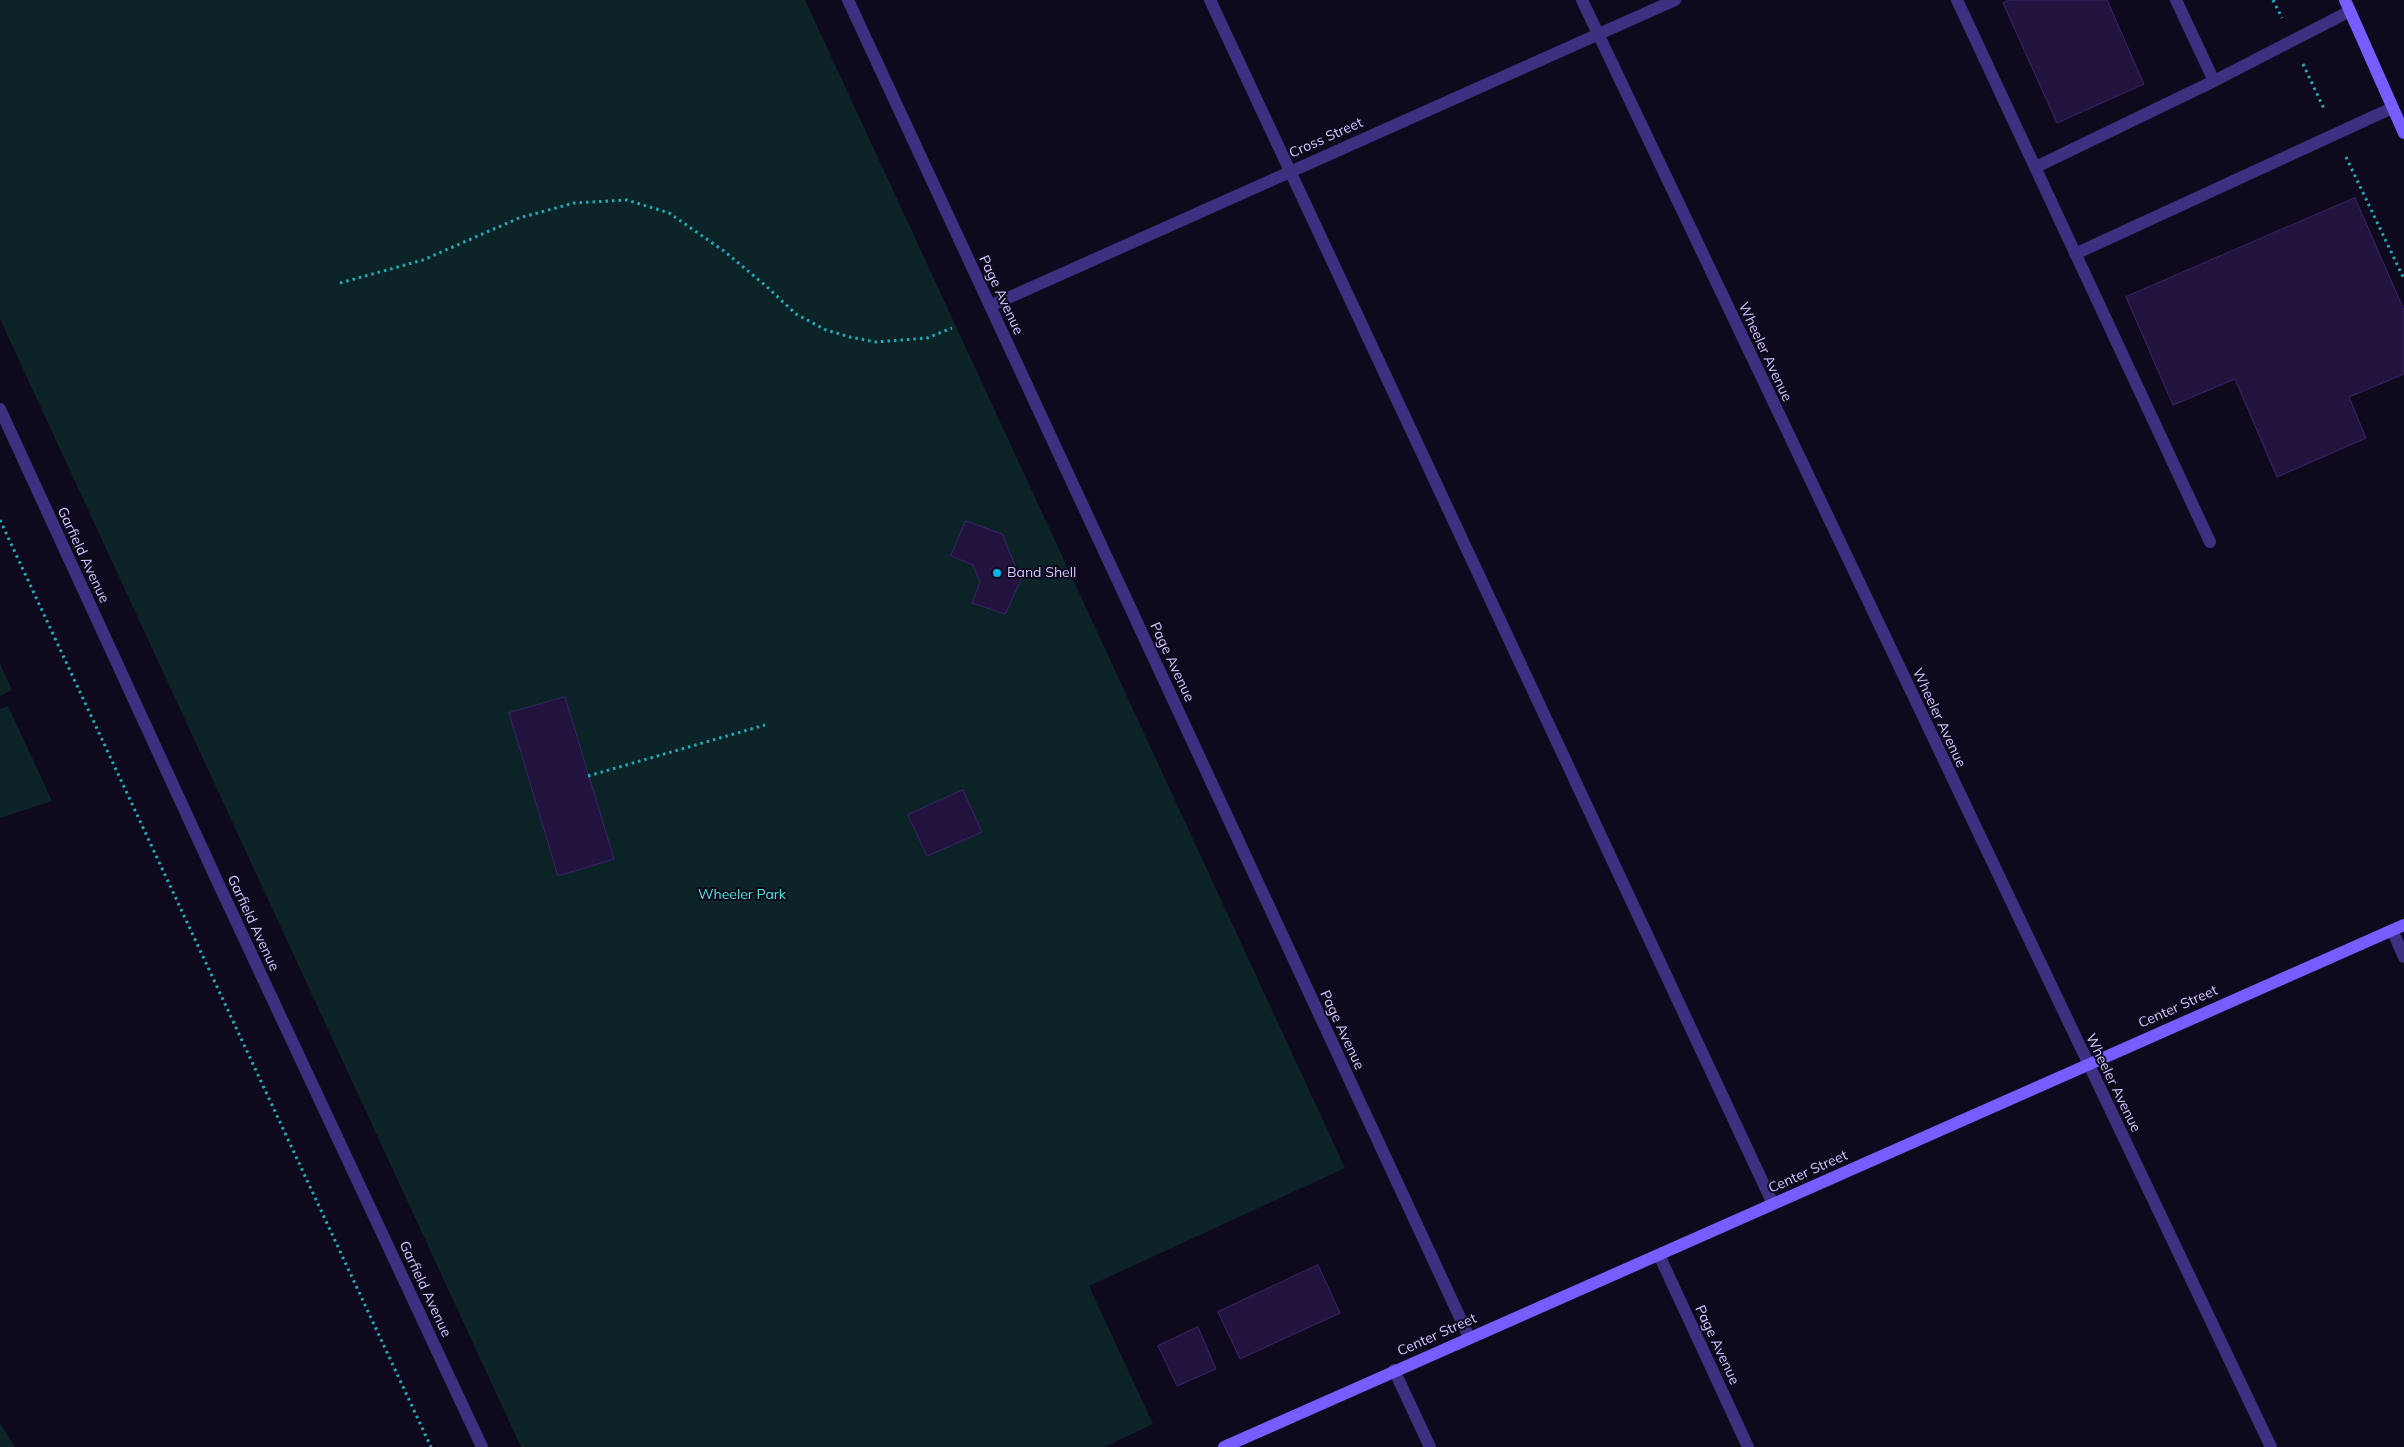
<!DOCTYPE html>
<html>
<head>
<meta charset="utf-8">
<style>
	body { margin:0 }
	canvas { display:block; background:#0f091d }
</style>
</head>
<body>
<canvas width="2404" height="1447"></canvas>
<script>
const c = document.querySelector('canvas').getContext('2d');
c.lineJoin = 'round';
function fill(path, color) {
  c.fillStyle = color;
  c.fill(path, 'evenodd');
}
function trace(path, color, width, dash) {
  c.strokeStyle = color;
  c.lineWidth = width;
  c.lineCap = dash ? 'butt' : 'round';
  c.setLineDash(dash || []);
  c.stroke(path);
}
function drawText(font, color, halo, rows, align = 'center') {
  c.font = font + ' Mulish,sans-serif';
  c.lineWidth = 4;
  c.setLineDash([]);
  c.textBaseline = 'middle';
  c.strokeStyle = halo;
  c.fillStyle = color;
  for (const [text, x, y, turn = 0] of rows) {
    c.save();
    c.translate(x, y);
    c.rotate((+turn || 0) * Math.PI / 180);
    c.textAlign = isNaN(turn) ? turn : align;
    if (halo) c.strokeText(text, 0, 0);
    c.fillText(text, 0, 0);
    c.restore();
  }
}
const green = new Path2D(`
	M0 0H805L1345 1168 1089 1286 1153 1424 1104 1447H521L0 319Z
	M0 664 12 690 0 696Z
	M8 706 52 801 0 818V709Z
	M0 1423 15 1447H0Z`);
const building = new Path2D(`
	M2010 0H2107L2144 84 2057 123 2003 3Z
	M2355 198 2404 310V374L2349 397 2366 438 2277 477 2235 379 2173 405 2126 297Z
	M966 521 1002 534 1021 580 1005 614 972 603 980 582 973 565 951 556Z
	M565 697 614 859 558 876 509 713Z
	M963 790 982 832 927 856 908 815Z
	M1318 1265 1340 1313 1240 1359 1218 1312Z
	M1198 1327 1216 1369 1177 1386 1158 1346Z`);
const path = new Path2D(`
	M2273 0 2282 18
	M2303 64 2325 111
	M2346 157 2404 279
	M340 283 423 260 519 218 574 203 627 200 669 213 724 251 766 286 796 314 826 330 850 337 876 342 927 338 952 328
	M0 520 431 1447
	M588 776 765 725`);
const lane = new Path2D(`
	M1210 0 1773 1204
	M1957 0 2210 542
	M2176 0 2214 81
	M2036 167 2214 81 2350 11
	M2075 254 2392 108
	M2392 930 2404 957
	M1394 1370 1430 1447`);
const street = new Path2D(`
	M848 0 1469 1337
	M1582 0 2271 1447
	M990 306 1675 0
	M0 409 220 887 482 1447
	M1659 1255 1748 1447`);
const secondary = new Path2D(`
	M2345 0 2404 133
	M1224 1447 2404 925`);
const markers = [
	[997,573,5,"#00b6f0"]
];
const streetNames = [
	["Cross Street",1326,138,-24],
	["Page Avenue",1001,295,65],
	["Wheeler Avenue",1765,352,65],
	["Garfield Avenue",83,555,65],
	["Page Avenue",1172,662,65],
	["Wheeler Avenue",1939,718,65],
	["Garfield Avenue",253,923,65],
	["Center Street",2178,1007,-24],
	["Page Avenue",1342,1030,65],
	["Wheeler Avenue",2113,1083,64],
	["Center Street",1808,1172,-24],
	["Garfield Avenue",425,1289,65],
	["Center Street",1437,1335,-24],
	["Page Avenue",1717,1345,65]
];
const poiNames = [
	["Band Shell",1007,573]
];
const parkNames = [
	["Wheeler Park",742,895]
];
fill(green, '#0c2427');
fill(building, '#23133f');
trace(building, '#3c236e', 1);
trace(path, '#20abb8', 3, [2.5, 4]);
trace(lane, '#3e2f81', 12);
trace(street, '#3e2f81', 12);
trace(secondary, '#775cff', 12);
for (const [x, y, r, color] of markers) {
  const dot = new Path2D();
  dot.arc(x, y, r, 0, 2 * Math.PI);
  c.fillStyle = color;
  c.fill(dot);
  trace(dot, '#0f091d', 2);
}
drawText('14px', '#d4c5ff', '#0f091d', streetNames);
drawText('14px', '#d4c5ff', '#0f091d', poiNames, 'left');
drawText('14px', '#46ead9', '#0f091d', parkNames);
</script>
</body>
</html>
